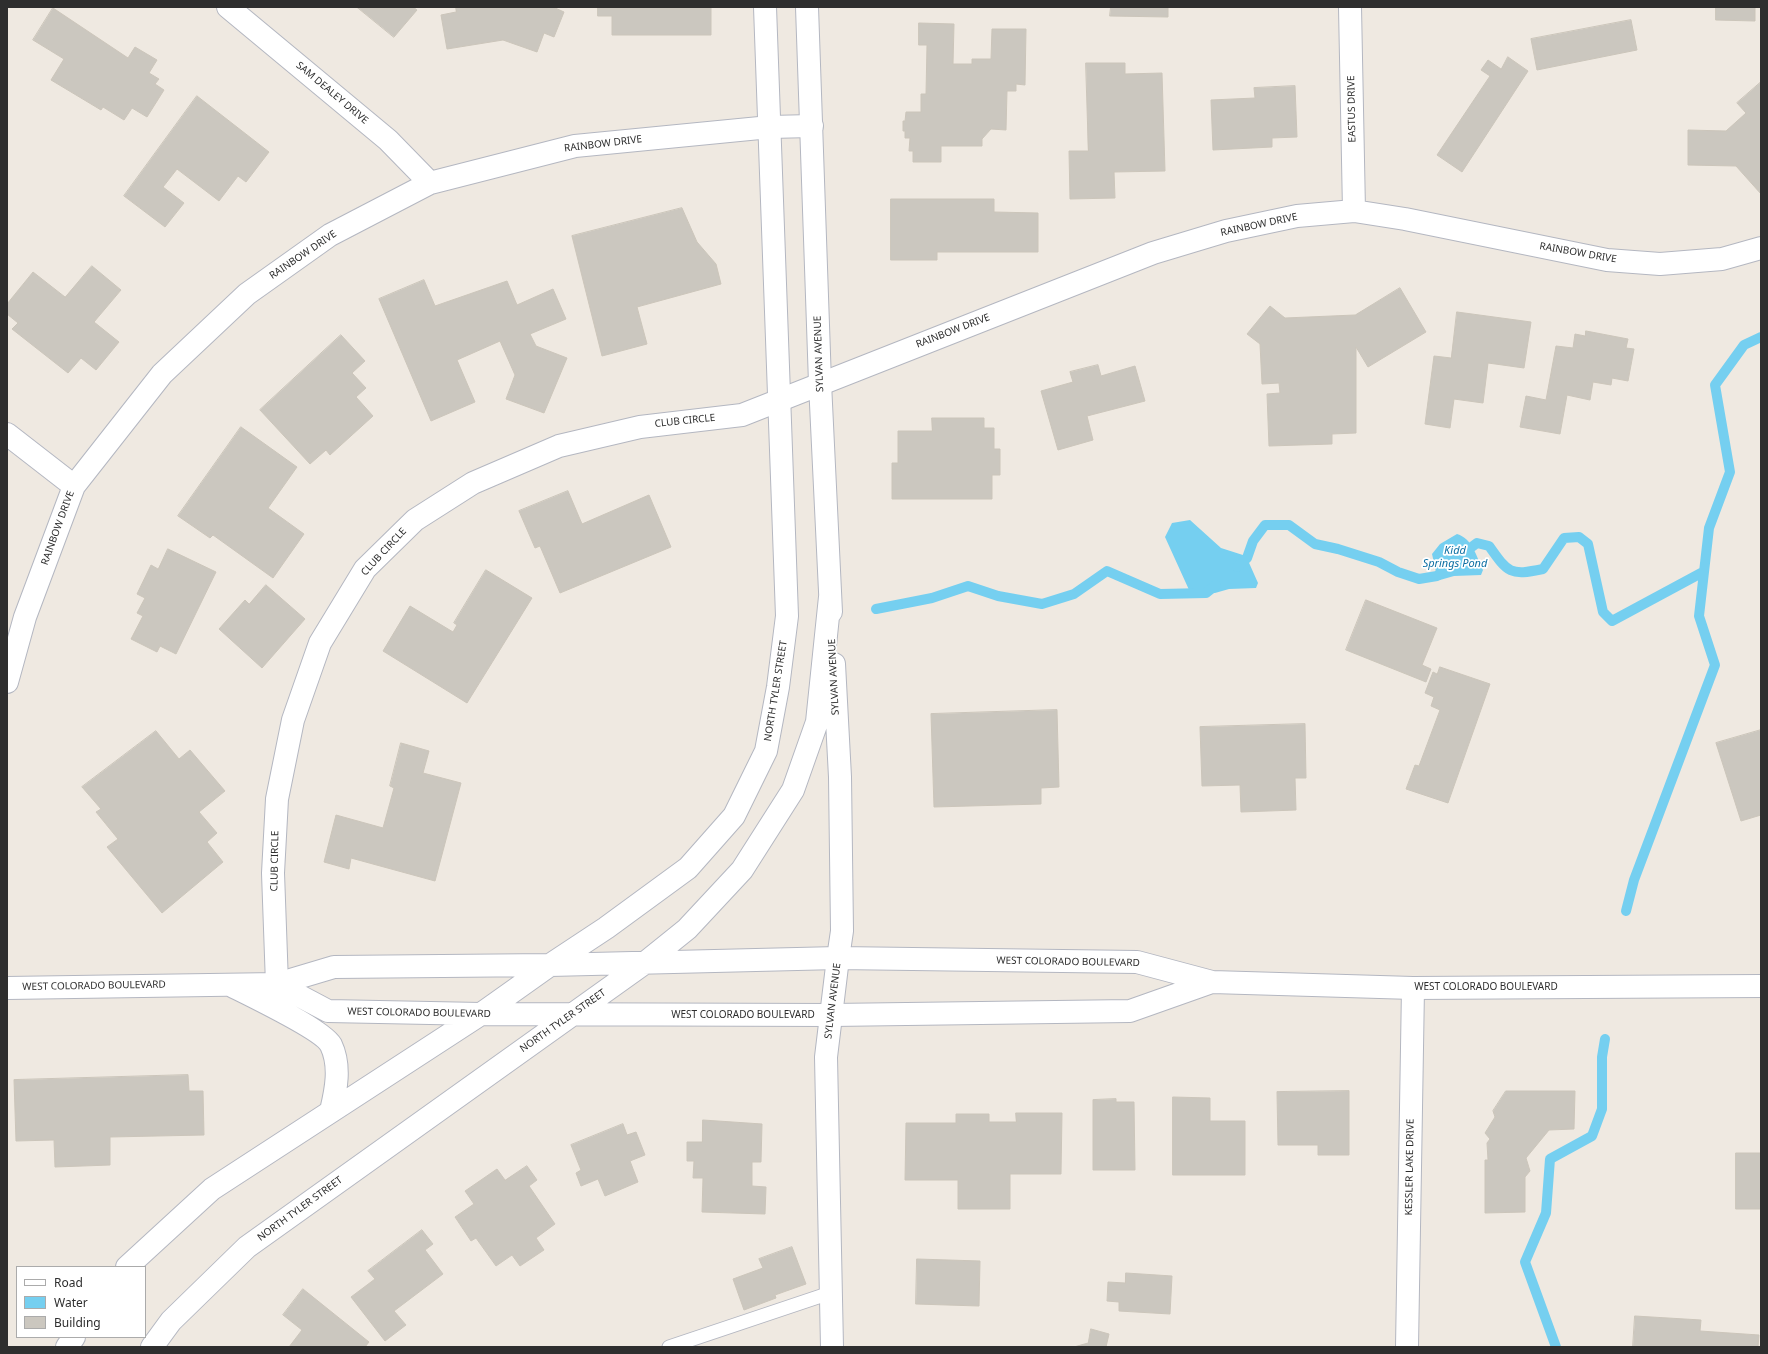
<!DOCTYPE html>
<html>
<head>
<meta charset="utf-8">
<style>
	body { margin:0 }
	#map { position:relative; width:1768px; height:1354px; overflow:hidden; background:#efe9e1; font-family:"Noto Sans",sans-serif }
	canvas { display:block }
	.frame { position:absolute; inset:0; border:8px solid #2e2e2e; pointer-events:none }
	.legend { position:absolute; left:16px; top:1266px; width:130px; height:72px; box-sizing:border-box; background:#fff; border:1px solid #ababab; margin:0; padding:5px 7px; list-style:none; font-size:12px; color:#2e2e2e }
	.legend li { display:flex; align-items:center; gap:8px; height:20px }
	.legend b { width:20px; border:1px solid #ababab }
</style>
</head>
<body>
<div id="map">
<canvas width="1768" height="1354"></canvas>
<div class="frame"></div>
<ul class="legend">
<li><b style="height:5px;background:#fff"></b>Road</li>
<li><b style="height:11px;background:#75cff0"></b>Water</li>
<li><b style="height:11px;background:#cbc7bf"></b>Building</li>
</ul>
</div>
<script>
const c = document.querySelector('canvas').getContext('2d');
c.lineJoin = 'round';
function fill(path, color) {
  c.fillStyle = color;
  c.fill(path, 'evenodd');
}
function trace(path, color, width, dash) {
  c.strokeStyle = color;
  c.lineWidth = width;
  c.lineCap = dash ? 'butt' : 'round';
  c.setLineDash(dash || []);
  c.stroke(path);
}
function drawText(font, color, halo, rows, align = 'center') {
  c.font = font + ' "Noto Sans",sans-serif';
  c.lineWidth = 3.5;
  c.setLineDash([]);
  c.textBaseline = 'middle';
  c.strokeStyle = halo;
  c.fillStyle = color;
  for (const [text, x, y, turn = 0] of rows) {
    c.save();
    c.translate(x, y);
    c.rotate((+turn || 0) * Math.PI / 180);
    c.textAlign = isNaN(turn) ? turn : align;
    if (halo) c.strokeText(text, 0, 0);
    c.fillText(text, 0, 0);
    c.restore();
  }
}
const water = new Path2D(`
	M1190 520 1221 548 1246 556 1258 583 1256 588 1229 589 1215 593 1190 592 1165 537 1172 523Z
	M1457 534C1473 539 1476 556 1483 570L1481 575 1454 576 1440 580 1437 576 1432 554 1440 544Z`);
const stream = new Path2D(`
	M1461 555 1477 543 1489 546C1508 573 1510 576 1543 569L1564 538 1579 537 1588 544 1603 612 1612 621 1703 572
	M1237 567 1247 558 1253 541 1265 525H1289L1315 544 1338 549 1379 562 1398 572 1419 579 1437 576 1446 568
	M876 609 932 598 968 586 998 596 1042 604 1074 594 1107 571 1160 594 1206 593 1216 585
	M1626 911 1634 880 1715 665 1699 616 1709 528 1730 472 1715 385 1744 345 1761 337
	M1556 1347 1525 1262 1546 1213 1550 1159 1592 1136 1602 1109V1057L1605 1039`);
const building = new Path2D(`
	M357 7H413L417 10 394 37Z
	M456 7H553L564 12 554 37 544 33 537 52 503 40 447 49 441 15 456 12Z
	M598 7H711V35H612V16H598Z
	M1111 7H1168V17L1110 16Z
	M1716 7H1755V21L1716 20Z
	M53 8 128 58 135 47 157 60 149 73 159 79 155 84 164 90 147 117 132 108 124 120 103 107 101 110 51 80 64 59 33 40Z
	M1631 20 1637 50 1537 70 1531 39Z
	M919 23 954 24 953 64H972V59H991L992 29H1026L1025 85 1016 84V91H1007L1006 130 991 129 982 139V146H941V162H913V151H909L910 138H905V131H903V121H905L906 112H921V94H926L927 45H919Z
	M1508 57 1528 71 1462 172 1437 155 1490 76 1481 70 1488 60 1501 69Z
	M1086 63H1125V74L1162 73 1165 171 1114 172 1115 198 1070 199 1069 151H1088Z
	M1761 82V194L1736 166 1688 165V130L1726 131 1746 113 1737 103Z
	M1295 86 1297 137 1272 138V147L1213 150 1211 100 1255 98 1254 88Z
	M197 96 269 152 246 182 238 176 219 201 177 169 163 187 184 203 165 227 124 196Z
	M891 199H994V212L1038 213V252H937V260H891Z
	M682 208 697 242 716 264 721 284 637 307 647 344 602 356 572 236Z
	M92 266 121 290 94 322 119 342 96 370 81 358 68 373 12 329 18 323 7 314V304L33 272 65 297Z
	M424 280 435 306 507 281 517 305 553 289 566 319 530 334 536 346 567 358 544 413 506 399 515 375 500 341 457 360 475 402 431 421 379 299Z
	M1400 288 1426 332 1368 367 1356 347V433L1332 434V444L1269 446 1267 394 1280 393 1279 383 1262 384 1260 344 1247 334 1270 306 1285 318 1355 315Z
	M1457 312 1531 322 1524 368 1488 363 1483 403 1454 399 1450 428 1425 424 1434 356 1451 358Z
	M1586 331 1628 339 1626 348 1634 349 1628 381 1612 378 1611 385 1593 382 1590 400 1567 395 1560 434 1520 427 1526 396 1546 400 1556 346 1573 348 1575 334 1585 336Z
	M341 335 365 361 352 373 366 388 356 397 373 416 330 455 326 450 310 464 260 410Z
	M1098 365 1101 376 1135 366 1145 401 1087 416 1093 440 1058 450 1041 391 1073 382 1070 372Z
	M932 418H984V428H994V449H1000V475H992V499H892V463H898V431H932Z
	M241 427 297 467 268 508 304 534 273 578 213 535 210 538 178 516Z
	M568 491 582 524 649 495 671 547 560 593 540 546 535 548 519 511Z
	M168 549 216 572 176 654 160 646 157 652 131 639 143 616 137 613 145 598 137 594 151 565 158 569Z
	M486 570 532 598 467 703 383 651 410 606 453 632 457 625 454 623Z
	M266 585 305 619 262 668 219 629 245 600 249 604Z
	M1366 600 1437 628 1422 665 1431 669 1426 682 1346 650Z
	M1440 667 1490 684 1448 803 1406 789 1415 765 1419 766 1440 710 1431 706 1434 697 1425 693 1433 672 1437 674Z
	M1057 710 1059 787 1041 788V804L934 807 931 714Z
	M1305 724 1306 778H1295L1296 810 1241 812 1240 785 1202 786 1200 727Z
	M1761 730V815L1741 821 1716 743Z
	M156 731 179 759 190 750 225 791 199 812 217 833 207 842 223 862 162 913 107 847 118 839 96 812 101 809 82 787Z
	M401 743 429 751 423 773 461 783 435 881 351 858 349 869 324 862 336 815 383 828 394 788 390 786Z
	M188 1075 189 1091H203L204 1135 110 1137V1165L55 1167 54 1140 16 1141 14 1080Z
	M1349 1091V1155H1318V1145H1278L1277 1092Z
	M1506 1091H1575L1574 1129 1549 1130 1526 1158 1530 1171 1525 1177V1212L1485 1213V1160H1488L1487 1143 1490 1139 1485 1133 1495 1117 1493 1111Z
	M1173 1097 1210 1098V1121H1245V1175H1173Z
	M1116 1099V1102H1134L1135 1170H1093V1100Z
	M1016 1113H1062L1061 1174H1010V1209H958V1180H905L906 1123H956V1114H989V1122H1016Z
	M703 1120 762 1124 761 1162H752V1186L766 1187 765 1214 702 1212 703 1178H693L694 1161H687V1142H702Z
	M623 1124 627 1135 636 1132 645 1155 630 1161 638 1182 605 1196 598 1179 581 1186 576 1173 581 1170 571 1145Z
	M1736 1153H1761V1209H1736Z
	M527 1166 537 1180 529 1186 555 1224 536 1238 544 1250 520 1266 512 1255 496 1266 476 1238 471 1241 455 1217 474 1204 465 1191 497 1169 505 1180Z
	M422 1230 433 1244 425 1250 443 1274 394 1311 406 1325 385 1341 351 1297 375 1279 368 1271Z
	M792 1247 806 1284 775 1295 776 1298 744 1310 733 1279 763 1268 759 1259Z
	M917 1259 980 1261 979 1306 916 1304Z
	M1126 1273 1172 1276 1170 1314 1119 1311V1302L1107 1301 1108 1282 1125 1283Z
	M303 1289 369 1342 365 1347H289L302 1330 283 1315Z
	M1635 1316 1701 1320 1700 1331 1759 1335 1758 1347H1633Z
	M1091 1329 1109 1334 1106 1347H1074L1088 1343Z`);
const lane = new Path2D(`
	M669 1347 830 1293`);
const street = new Path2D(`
	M228 7 388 140 430 183
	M1350 7 1354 211
	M7 434 74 486
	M7 682 25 617 74 486 162 374 247 294 330 235 430 183 575 146 770 127 812 126
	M277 984 273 873 277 799 293 720 320 643 365 569 415 520 473 483 559 446 640 427 742 415 1153 253 1226 231 1297 216 1354 211 1405 219 1607 260 1660 264 1722 259 1761 248
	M832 1347 826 1057 838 958
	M1407 1347 1413 988`);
const secondary = new Path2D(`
	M807 7 820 383 831 612
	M834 664 840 777 842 931 838 958
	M277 984 328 1011 481 1014 832 1015 1130 1011 1212 982
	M232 986C250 995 323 1030 331 1045 341 1066 336 1090 331 1111
	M7 988 277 984 334 967 550 965 838 958 1137 962 1212 982 1413 988 1761 986
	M127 1267 212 1189 481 1014 550 965 606 928 688 868 734 816 766 751 778 687 787 616 765 7
	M67 1347 74 1337
	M152 1347 171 1321 247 1247 646 962 687 929 742 870 793 790 817 722 830 597`);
const streetNames = [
	["SAM DEALEY DRIVE",332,93,40],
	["EASTUS DRIVE",1352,109,-91],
	["RAINBOW DRIVE",603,144,-7],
	["RAINBOW DRIVE",1259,225,-12],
	["RAINBOW DRIVE",1578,253,10],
	["RAINBOW DRIVE",303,255,-34],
	["RAINBOW DRIVE",953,331,-21],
	["SYLVAN AVENUE",819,354,-92],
	["CLUB CIRCLE",685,421,-6],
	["RAINBOW DRIVE",58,528,-70],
	["CLUB CIRCLE",384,552,-47],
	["SYLVAN AVENUE",834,677,-93],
	["NORTH TYLER STREET",776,691,-81],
	["CLUB CIRCLE",275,861,-89],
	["WEST COLORADO BOULEVARD",1068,962,1],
	["WEST COLORADO BOULEVARD",94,986,-1],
	["WEST COLORADO BOULEVARD",1486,987],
	["SYLVAN AVENUE",833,1001,-83],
	["WEST COLORADO BOULEVARD",419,1013,1],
	["WEST COLORADO BOULEVARD",743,1015],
	["NORTH TYLER STREET",563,1021,-35],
	["KESSLER LAKE DRIVE",1410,1167,-89],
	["NORTH TYLER STREET",300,1209,-36]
];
const waterNames = [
	["Kidd",1455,551],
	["Springs Pond",1455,564]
];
fill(water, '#75cff0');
trace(stream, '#75cff0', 10);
fill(building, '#cbc7bf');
trace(building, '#cbc5ba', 1);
trace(lane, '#b4b7c1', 15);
trace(street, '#b4b7c1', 24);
trace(secondary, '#b4b7c1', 24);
trace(lane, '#fff', 13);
trace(street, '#fff', 22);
trace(secondary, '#fff', 22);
drawText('10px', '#2e2e2e', '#fff', streetNames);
drawText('italic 11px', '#0d6fa3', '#fff', waterNames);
</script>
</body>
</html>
